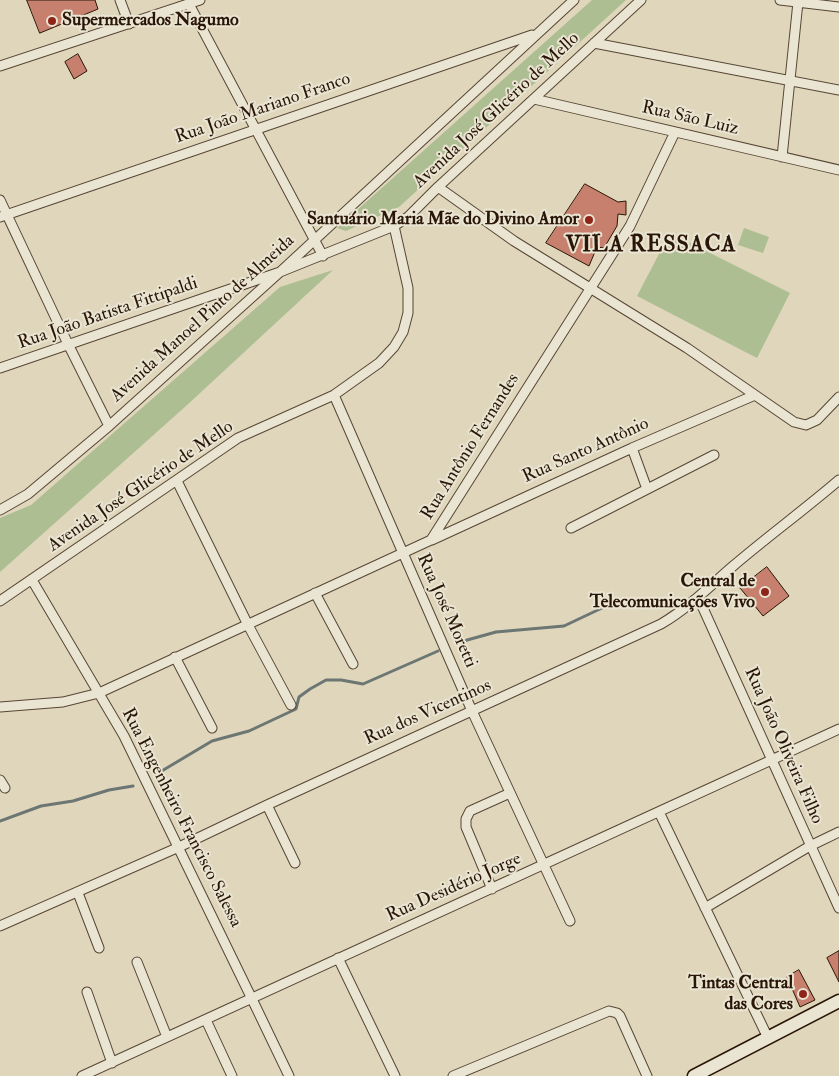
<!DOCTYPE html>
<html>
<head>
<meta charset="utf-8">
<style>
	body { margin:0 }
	canvas { display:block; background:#dfd6bb }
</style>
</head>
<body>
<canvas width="839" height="1076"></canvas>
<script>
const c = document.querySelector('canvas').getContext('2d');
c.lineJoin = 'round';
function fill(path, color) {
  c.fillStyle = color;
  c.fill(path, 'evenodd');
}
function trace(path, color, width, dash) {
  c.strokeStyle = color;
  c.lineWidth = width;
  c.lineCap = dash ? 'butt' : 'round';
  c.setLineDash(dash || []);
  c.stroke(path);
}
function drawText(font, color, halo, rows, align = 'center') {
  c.font = font + ' "IM FELL Double Pica",serif';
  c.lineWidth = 4;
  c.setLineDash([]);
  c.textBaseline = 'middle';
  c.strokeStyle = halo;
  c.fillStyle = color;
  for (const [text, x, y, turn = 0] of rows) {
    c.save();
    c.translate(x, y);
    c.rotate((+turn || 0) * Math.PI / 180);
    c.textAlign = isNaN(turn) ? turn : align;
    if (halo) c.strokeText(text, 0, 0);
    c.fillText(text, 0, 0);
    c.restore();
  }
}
const green = new Path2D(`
	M592 0H626L399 207 346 231 337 228Z
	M744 228 769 237 763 253 738 245Z
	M670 233 790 293 757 358 637 296Z
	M333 270 186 406 0 572V518L31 505 280 287Z`);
const stream = new Path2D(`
	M460 642 496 632 564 626 602 608
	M155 775 212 741 249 731 296 709 299 697 310 689 326 680H341L363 684 438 651
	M0 821 41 806 73 801 109 790 133 786`);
const building = new Path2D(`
	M27 0H95L98 9 40 33Z
	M78 54 87 71 74 79 65 62Z
	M585 184 618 202 626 201V215L618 214 617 226 604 248 597 247 589 266 546 243Z
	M767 567 789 596 763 616 740 588Z
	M839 951V982L827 958Z
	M799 970 815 1000 800 1007 787 977Z`);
const street = new Path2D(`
	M120 0 129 24
	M780 0 839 7
	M189 4 323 256
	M594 43 839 90
	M0 66 200 0
	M534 99 839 170
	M782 157 798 2
	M438 187 514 241 687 348 794 422 806 425 817 420 839 397
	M0 200 68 344 109 426
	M0 217 532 35
	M0 368 280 272 394 226 408 217 438 187 641 0
	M334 395 472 711 570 921
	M632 448 647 489
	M177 481 248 625 291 705
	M0 510 28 494 109 426 280 272 574 0
	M571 528 714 455
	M432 540 632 448 755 395
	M32 580 124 736 252 999 289 1076
	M315 593 353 664
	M698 597 839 908
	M0 601 238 438 334 395 379 363 394 347 403 332 408 313V288L394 226
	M175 657 212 728
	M0 707 63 702 99 693 431 540 630 226 675 132
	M0 780 5 788
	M267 805 295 863
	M659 812 768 1038
	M492 889 466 827V819L470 811 510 793
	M78 893 99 948
	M705 908 810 846 839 832
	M0 926 179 847 267 805 661 624C688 608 709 587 732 567 767 537 804 510 839 480
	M338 958 395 1076
	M137 962 167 1037
	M87 992 112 1063
	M206 1020 232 1076
	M82 1076 839 729
	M453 1076 609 1011 617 1013 620 1016 647 1076`);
const secondary = new Path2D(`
	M694 1076 839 1001`);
const markers = [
	[52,21,5,"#8f2418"],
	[589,220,5,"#8f2418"],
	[765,592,5,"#8f2418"],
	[803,994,5,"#8f2418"]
];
const poiNames = [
	["Supermercados Nagumo",62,21,"left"],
	["Santuário Maria Mãe do Divino Amor",579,220],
	["Central de",755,582],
	["Telecomunicações Vivo",755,603],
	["Tintas Central",793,984],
	["das Cores",793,1005]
];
const streetNames = [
	["Rua João Mariano Franco",263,109,-19],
	["Avenida José Glicério de Mello",497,111,-43],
	["Rua São Luiz",690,119,13],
	["Rua João Batista Fittipaldi",108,314,-19],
	["Avenida Manoel Pinto de Almeida",203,319,-42],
	["Rua Antônio Fernandes",471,447,-58],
	["Rua Santo Antônio",586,451,-24],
	["Avenida José Glicério de Mello",141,487,-34],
	["Rua José Moretti",446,611,66],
	["Rua dos Vicentinos",428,713,-24],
	["Rua João Oliveira Filho",783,746,66],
	["Rua Engenheiro Francisco Salessa",181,818,63],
	["Rua Desidério Jorge",454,888,-24]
];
const districtNames = [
	["VILA RESSACA",651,246]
];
fill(green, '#aebe93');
trace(stream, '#6c7673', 3);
fill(building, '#c77f6e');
trace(building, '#2a1606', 1);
trace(street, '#574633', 11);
trace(secondary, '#2a1606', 15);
trace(street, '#eae4d3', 9);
trace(secondary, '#eae4d3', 12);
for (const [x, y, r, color] of markers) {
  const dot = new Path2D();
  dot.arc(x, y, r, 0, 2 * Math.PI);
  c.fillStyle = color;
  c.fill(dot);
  trace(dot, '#eae4d3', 2);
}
drawText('bold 18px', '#2a1606', '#eae4d3', poiNames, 'right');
drawText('18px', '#2a1606', '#eae4d3', streetNames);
c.letterSpacing = '1px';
drawText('bold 22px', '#2a1606', '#eae4d3', districtNames);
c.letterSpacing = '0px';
</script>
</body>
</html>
